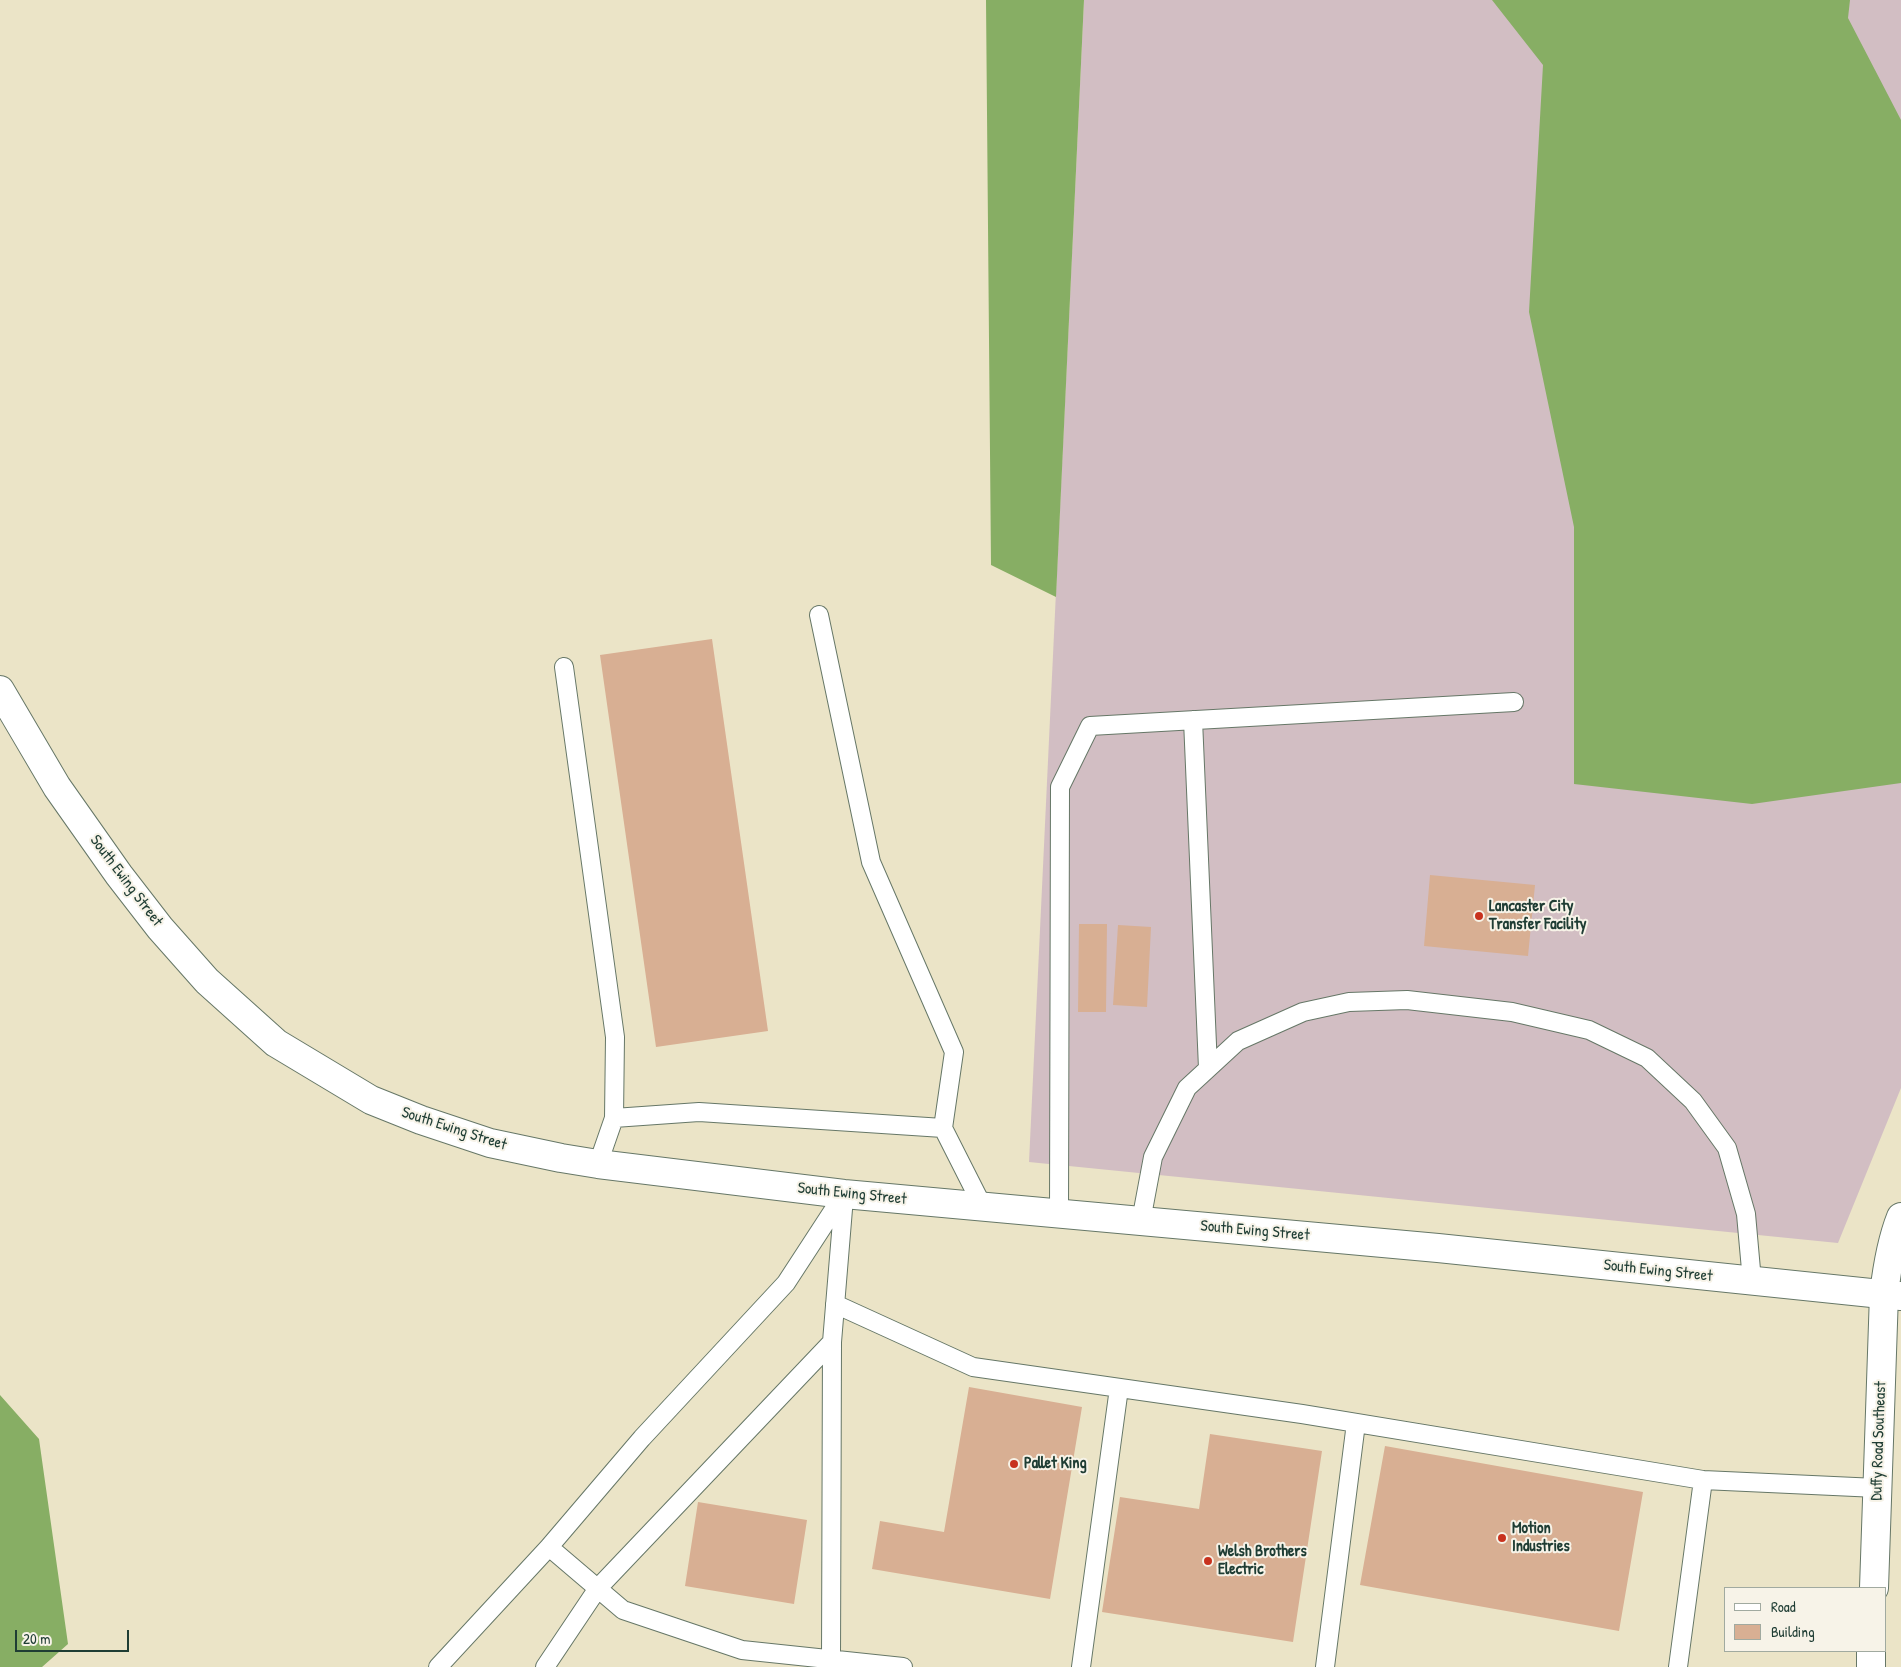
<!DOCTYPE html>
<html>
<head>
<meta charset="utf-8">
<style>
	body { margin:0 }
	#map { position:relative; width:1901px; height:1667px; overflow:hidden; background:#ebe4c7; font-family:"Patrick Hand",sans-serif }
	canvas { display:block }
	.legend { position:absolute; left:1724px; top:1587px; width:162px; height:65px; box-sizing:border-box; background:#f7f3e8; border:1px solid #a1aaa0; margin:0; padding:6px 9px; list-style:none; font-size:15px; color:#1f3d34 }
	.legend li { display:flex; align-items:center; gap:10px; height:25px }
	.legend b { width:25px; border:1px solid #a1aaa0 }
	.scale { position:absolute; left:15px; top:1630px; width:114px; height:22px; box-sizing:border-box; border:2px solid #1f3d34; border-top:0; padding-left:6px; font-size:15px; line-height:18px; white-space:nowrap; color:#1f3d34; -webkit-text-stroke:4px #f7f3e8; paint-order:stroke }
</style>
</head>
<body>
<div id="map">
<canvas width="1901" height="1667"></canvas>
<ul class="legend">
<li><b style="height:6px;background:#fff"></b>Road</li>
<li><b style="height:14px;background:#d8af93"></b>Building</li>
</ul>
<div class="scale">20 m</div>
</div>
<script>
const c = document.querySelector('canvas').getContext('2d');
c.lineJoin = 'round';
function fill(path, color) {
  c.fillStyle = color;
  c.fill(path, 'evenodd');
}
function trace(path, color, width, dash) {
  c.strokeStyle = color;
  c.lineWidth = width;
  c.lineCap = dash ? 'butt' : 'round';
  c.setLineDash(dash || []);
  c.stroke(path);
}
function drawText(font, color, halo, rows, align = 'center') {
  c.font = font + ' "Patrick Hand",sans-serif';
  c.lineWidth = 4;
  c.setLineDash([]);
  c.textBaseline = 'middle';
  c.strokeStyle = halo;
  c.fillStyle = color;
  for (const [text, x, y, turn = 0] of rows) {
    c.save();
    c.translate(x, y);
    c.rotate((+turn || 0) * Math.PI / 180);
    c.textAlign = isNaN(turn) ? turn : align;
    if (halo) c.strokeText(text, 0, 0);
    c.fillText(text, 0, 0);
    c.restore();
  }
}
const industrial = new Path2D(`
	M1084 0H1901V1088L1838 1243 1029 1162Z`);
const forest = new Path2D(`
	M986 0H1084L1056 597 991 565Z
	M1492 0H1850L1848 18 1901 120V783L1752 804 1574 784V527L1529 312 1543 65Z
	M0 1395 39 1439 68 1644 42 1667H0Z`);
const building = new Path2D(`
	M712 639 768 1031 656 1047 600 655Z
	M1430 875 1535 885 1528 956 1424 946Z
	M1079 924H1107L1106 1012H1078Z
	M1118 925 1151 927 1147 1007 1113 1005Z
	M969 1387 1082 1407 1050 1599 872 1569 880 1521 944 1532Z
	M1210 1434 1322 1451 1293 1642 1102 1612 1120 1497 1199 1509Z
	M1385 1446 1643 1492 1619 1631 1360 1585Z
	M698 1502 807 1520 794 1604 685 1586Z`);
const service = new Path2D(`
	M819 615 871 862 954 1052 943 1128
	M564 667 615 1037 614 1118
	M1193 720 1208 1068
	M598 1164 614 1118 699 1112 943 1128 983 1207
	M1059 1214 1060 787 1090 726 1514 702
	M1141 1221 1153 1157 1187 1088 1238 1041 1303 1012 1349 1002 1407 1000 1512 1012 1589 1030 1647 1058 1693 1101 1727 1148 1746 1214 1752 1281
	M835 1304 973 1367 1302 1414 1703 1480 1877 1488
	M549 1547 623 1610 742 1650 903 1667
	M831 1660 832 1342
	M438 1667 549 1547 642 1438 786 1283 844 1194
	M545 1667 598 1588 832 1342 844 1197
	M1081 1667 1119 1388
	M1325 1667 1356 1423
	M1678 1667 1703 1480`);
const minor = new Path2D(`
	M1874 1588 1884 1294
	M1871 1667V1651`);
const tertiary = new Path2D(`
	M0 690 57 787 119 875 160 928 207 981 276 1043 371 1100 421 1120 490 1143 561 1158 598 1164 844 1194 1438 1248 1901 1296
	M1884 1294C1887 1268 1891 1242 1901 1217`);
const markers = [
	[1479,916,5,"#c8321e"],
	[1014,1464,5,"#c8321e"],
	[1502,1538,5,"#c8321e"],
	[1208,1561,5,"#c8321e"]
];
const streetNames = [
	["South Ewing Street",126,881,53],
	["South Ewing Street",454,1129,18],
	["South Ewing Street",852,1194,6],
	["South Ewing Street",1255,1231,5],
	["South Ewing Street",1658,1271,6],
	["Duffy Road Southeast",1879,1441,-88]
];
const poiNames = [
	["Lancaster City",1489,907],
	["Transfer Facility",1489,925],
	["Pallet King",1024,1464],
	["Motion",1512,1529],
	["Industries",1512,1547],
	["Welsh Brothers",1218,1552],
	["Electric",1218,1570]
];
fill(industrial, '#d2bec3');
fill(forest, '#87ae64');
fill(building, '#d8af93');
trace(service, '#667767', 20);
trace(minor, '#667767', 30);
trace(tertiary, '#667767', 30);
trace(service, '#fff', 18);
trace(minor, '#fff', 28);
trace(tertiary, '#fff', 28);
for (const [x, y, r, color] of markers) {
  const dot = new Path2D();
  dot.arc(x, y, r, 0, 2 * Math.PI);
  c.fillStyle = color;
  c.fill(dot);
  trace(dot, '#f7f3e8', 2);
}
drawText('16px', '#1f3d34', '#f7f3e8', streetNames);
drawText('bold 16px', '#1f3d34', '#f7f3e8', poiNames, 'left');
</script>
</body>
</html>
